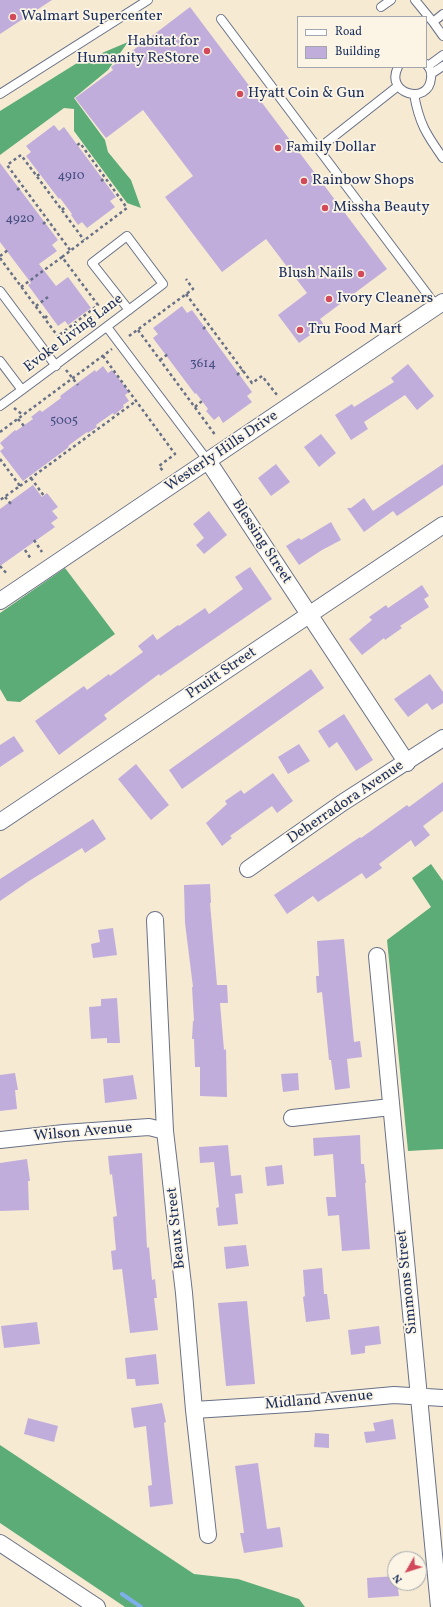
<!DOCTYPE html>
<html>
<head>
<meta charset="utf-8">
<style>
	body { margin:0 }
	#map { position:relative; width:443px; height:1607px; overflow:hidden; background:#f6ead2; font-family:Vollkorn,serif }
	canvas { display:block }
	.legend { position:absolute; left:297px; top:16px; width:130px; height:52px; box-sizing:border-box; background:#fcf5e5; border:1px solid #a2a6af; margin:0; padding:5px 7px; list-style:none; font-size:12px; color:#1b2f5e }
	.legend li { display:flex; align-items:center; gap:8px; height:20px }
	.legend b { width:20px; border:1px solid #a2a6af }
	.north { position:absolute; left:387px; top:1551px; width:40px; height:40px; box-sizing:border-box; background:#fcf5e5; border:1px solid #a2a6af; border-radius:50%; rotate:231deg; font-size:11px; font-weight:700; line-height:16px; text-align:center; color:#1b2f5e }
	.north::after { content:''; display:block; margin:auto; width:14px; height:18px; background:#d1495b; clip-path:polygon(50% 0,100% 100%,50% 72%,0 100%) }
</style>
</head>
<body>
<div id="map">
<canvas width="443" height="1607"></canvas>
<ul class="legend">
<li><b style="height:5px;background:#fff"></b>Road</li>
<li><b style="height:11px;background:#c0addc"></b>Building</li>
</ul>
<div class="north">N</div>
</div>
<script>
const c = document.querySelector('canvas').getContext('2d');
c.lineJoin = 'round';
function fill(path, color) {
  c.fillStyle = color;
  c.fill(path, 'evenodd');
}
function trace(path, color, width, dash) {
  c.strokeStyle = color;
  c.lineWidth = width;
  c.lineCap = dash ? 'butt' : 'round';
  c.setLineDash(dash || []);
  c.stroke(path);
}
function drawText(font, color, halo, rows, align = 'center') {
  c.font = font + ' Vollkorn,serif';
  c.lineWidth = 3.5;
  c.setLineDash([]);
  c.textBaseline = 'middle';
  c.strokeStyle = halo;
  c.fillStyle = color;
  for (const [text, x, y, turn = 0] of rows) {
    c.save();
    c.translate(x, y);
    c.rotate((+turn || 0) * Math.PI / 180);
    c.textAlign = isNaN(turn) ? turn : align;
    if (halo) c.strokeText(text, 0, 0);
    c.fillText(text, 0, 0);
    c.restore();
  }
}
const forest = new Path2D(`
	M128 42 108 70 74 98 105 140 108 152 131 180 141 208 127 203 74 131V109L64 108 0 155V111L90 55 93 60 102 53Z
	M65 568 115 634 20 702 7 701 0 689V613Z
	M431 864 443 881V1149L408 1151 387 940 431 907 412 878Z
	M0 1445 194 1574 238 1579 299 1599 305 1607H125L0 1523Z`);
const stream = new Path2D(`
	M122 1594 141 1607`);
const building = new Path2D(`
	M0 0H52L0 34Z
	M190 7 387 269 320 319 324 325 299 343 278 315 307 293 266 239 222 272 165 197 193 176 143 110 106 138 75 98 113 70 111 67Z
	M54 125 59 131 64 127 116 197 110 201 115 207 87 228 82 222 78 225 71 215 72 214 60 198 59 199 26 156 31 152 26 146Z
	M0 163 58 240 52 245 57 251 39 264 56 286 68 277 91 308 68 325 65 321 58 326 28 285 31 283 0 242Z
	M182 306 187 313 192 310 252 392 247 396 252 402 223 423 219 416 214 420 206 411 208 409 196 393 195 394 153 338 158 334 153 328Z
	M408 364 434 396 417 410 405 395 364 422 368 429 351 440 335 415 352 404 354 407 394 382 391 378Z
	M103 366 108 373 112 370 129 392 125 395 129 401 123 405 124 407 114 415 113 413 96 425 97 427 88 433 87 432 68 446 69 447 23 481 0 451 4 448 0 443 15 430 16 431 33 419 31 417 40 410 42 412 61 398 60 396 95 370 96 372Z
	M321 434 336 453 319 467 304 447Z
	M276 464 290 482 271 496 258 478Z
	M443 464V485L397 516 393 511 364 532 347 508H351L364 498 373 511Z
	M33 485 42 497 47 493 58 507 52 511 58 518 51 523 55 527 0 566V509Z
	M209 511 227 535 204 554 196 545 204 538 193 524Z
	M331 522 341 540 322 550 299 565 286 546 299 538 301 540Z
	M250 567 272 599 160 676 159 674 104 715 107 719 59 755 35 721 84 686 87 690 109 674 110 676 143 652 138 646 153 634 157 640 178 625 179 626 205 608 209 614 243 589 235 577Z
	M422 585 429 596 424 599 429 607 400 626 402 628 385 640 384 638 362 655 349 639 372 620 369 617 386 605 388 608Z
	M311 669 324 688 182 789 169 770Z
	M430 674 443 692V703L432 710 427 703 408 717 394 699Z
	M344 714 373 760 356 771 337 742 329 748 318 731Z
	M14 736 24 751 0 767V745Z
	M299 744 310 761 288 774 278 757Z
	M136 764 169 805 151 820 118 779Z
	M273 773 293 801 277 813 272 806 230 836 232 838 222 846 206 823 227 804 225 801 241 790 244 794Z
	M443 782V811L423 826 430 835 415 847 411 840 379 864 382 868 366 879 362 873 318 902 313 896 287 914 274 895 360 837 361 838 407 805 409 807Z
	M93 819 106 839 85 853 82 848 29 881 0 901V879Z
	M210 884 211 903H210L217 985H227L228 1003H220L224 1050 226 1049 227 1097 200 1096V1067H195L194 1039H192L193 1021H194L192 987H193L185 923 184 885Z
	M113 928 117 955 93 958 91 944 100 942 98 930Z
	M344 939 354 1042 360 1041 362 1057 347 1059 350 1088 335 1090 331 1060H329L322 992 317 993 316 976H319L317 941Z
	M117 998 120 1043H107V1038L91 1039 89 1007 101 1006V999Z
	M15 1073 18 1090H15L17 1109 0 1111V1075Z
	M298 1073 299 1090 283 1092 281 1074Z
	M133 1075 137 1099 105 1103 103 1079Z
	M360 1135 361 1164H364L366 1183H365L370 1249 342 1251 339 1215 328 1216 326 1197H336L333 1154 314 1156 313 1138Z
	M228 1145 231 1176 241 1175 243 1193 235 1194 238 1224 218 1226 216 1208 219 1207 214 1162 200 1163 199 1147Z
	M142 1153 147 1248 149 1247 152 1280 155 1279 157 1298H154L158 1330 130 1333 122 1269 113 1270 111 1251 116 1250 113 1217 117 1216 112 1174 110 1175 108 1156Z
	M27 1159 30 1181H28L29 1210 0 1211V1163Z
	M282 1165 284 1184 267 1186 265 1167Z
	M246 1245 249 1266 226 1269 224 1247Z
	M322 1268 324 1294H327L330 1319 306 1322 303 1297 305 1296 303 1270Z
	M247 1301 255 1384 226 1386 218 1303Z
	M37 1322 40 1344 4 1348 1 1326Z
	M379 1326 381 1344 365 1346V1353L351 1355 348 1330Z
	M156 1354 159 1384 136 1386 135 1379H127L125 1358Z
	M162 1403 166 1422 164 1423 173 1504 150 1507 148 1486 152 1485 146 1426 134 1428 131 1408Z
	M28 1418 58 1426 54 1442 24 1434Z
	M393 1419 396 1439 366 1443 364 1432 375 1431 373 1423Z
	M315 1433 329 1434V1448L314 1447Z
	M258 1463 267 1529 280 1527 283 1547 244 1553 240 1533H244L235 1466Z
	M395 1576V1583H397L399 1596 368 1598 367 1578Z`);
const path = new Path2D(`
	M37 176 41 173
	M101 181 105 178
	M17 190 22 186
	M62 210 66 206
	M43 224 48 220
	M70 250 7 165 21 155 84 240
	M0 256 8 250
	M62 257 127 208 80 143 75 147
	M0 258 65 346
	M21 287 62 257 98 305 58 336
	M186 294 252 383 262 376 277 395
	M36 306 48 297
	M45 318 49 314
	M203 329 209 324
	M138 330 216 436
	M129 336 193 289 186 279
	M103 356 175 454 159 466 163 471
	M160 360 168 354
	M66 370 78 385
	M237 375 243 370
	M195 407 202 401
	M14 408 23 415
	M18 419 24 426
	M0 432 112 349
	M0 459 20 486 0 500
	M31 478 44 496
	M20 486 136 401
	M5 497 11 504
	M34 540 42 552
	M25 550 31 559
	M0 566 8 575`);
const lane = new Path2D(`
	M415 0 433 22
	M381 7 391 0
	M443 14 433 22 443 36
	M221 19 437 307
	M428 66 443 55
	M398 67C384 94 429 106 431 78 432 73 430 68 426 64
	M431 74 443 66
	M0 94 148 0
	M414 94C419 123 426 134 443 158
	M318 149 398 86
	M0 291 56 366
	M107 327 208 461
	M0 361 22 390
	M0 406C55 366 109 325 163 284L127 236 92 263 129 310`);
const street = new Path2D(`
	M208 461 407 763
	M0 601 443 302
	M0 822 443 525
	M248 869 342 803 443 738
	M155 920 165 1131 184 1293 194 1410 208 1535
	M377 956 439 1607
	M292 1118 391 1107
	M0 1140 64 1133 149 1127 165 1131
	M194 1410 306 1403 394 1395 443 1398
	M0 1543 97 1607`);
const markers = [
	[13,17,4,"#d1495b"],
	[207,51,4,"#d1495b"],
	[240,94,4,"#d1495b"],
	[278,148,4,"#d1495b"],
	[304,181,4,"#d1495b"],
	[325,208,4,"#d1495b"],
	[361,274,4,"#d1495b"],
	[329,299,4,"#d1495b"],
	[300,330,4,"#d1495b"]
];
const numberNames = [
	["4910",71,177],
	["4920",20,220],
	["3614",203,365],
	["5005",64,422]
];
const poiNames = [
	["Walmart Supercenter",21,17],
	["Habitat for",199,42,"right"],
	["Humanity ReStore",199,59,"right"],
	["Hyatt Coin & Gun",248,94],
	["Family Dollar",286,148],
	["Rainbow Shops",312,181],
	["Missha Beauty",333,208],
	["Blush Nails",353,274,"right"],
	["Ivory Cleaners",337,299],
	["Tru Food Mart",308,330]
];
const streetNames = [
	["Evoke Living Lane",74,334,-37],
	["Westerly Hills Drive",222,452,-34],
	["Blessing Street",261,542,57],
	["Pruitt Street",222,674,-34],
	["Deherradora Avenue",346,803,-34],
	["Wilson Avenue",83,1133,-5],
	["Beaux Street",177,1228,-96],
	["Simmons Street",408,1282,-96],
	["Midland Avenue",319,1401,-5]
];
fill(forest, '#5cac78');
trace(stream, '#7fafea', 4);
fill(building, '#c0addc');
trace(lane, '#687087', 10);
trace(street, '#687087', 18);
trace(path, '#687087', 2.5, [3, 3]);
trace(lane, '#fff', 8);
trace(street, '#fff', 16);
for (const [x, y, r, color] of markers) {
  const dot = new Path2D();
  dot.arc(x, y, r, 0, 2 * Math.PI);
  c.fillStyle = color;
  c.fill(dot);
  trace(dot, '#fcf5e5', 1.5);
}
drawText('13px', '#444e7e', null, numberNames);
drawText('15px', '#1b2f5e', '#fcf5e5', poiNames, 'left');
drawText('15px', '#1b2f5e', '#fcf5e5', streetNames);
</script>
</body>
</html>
